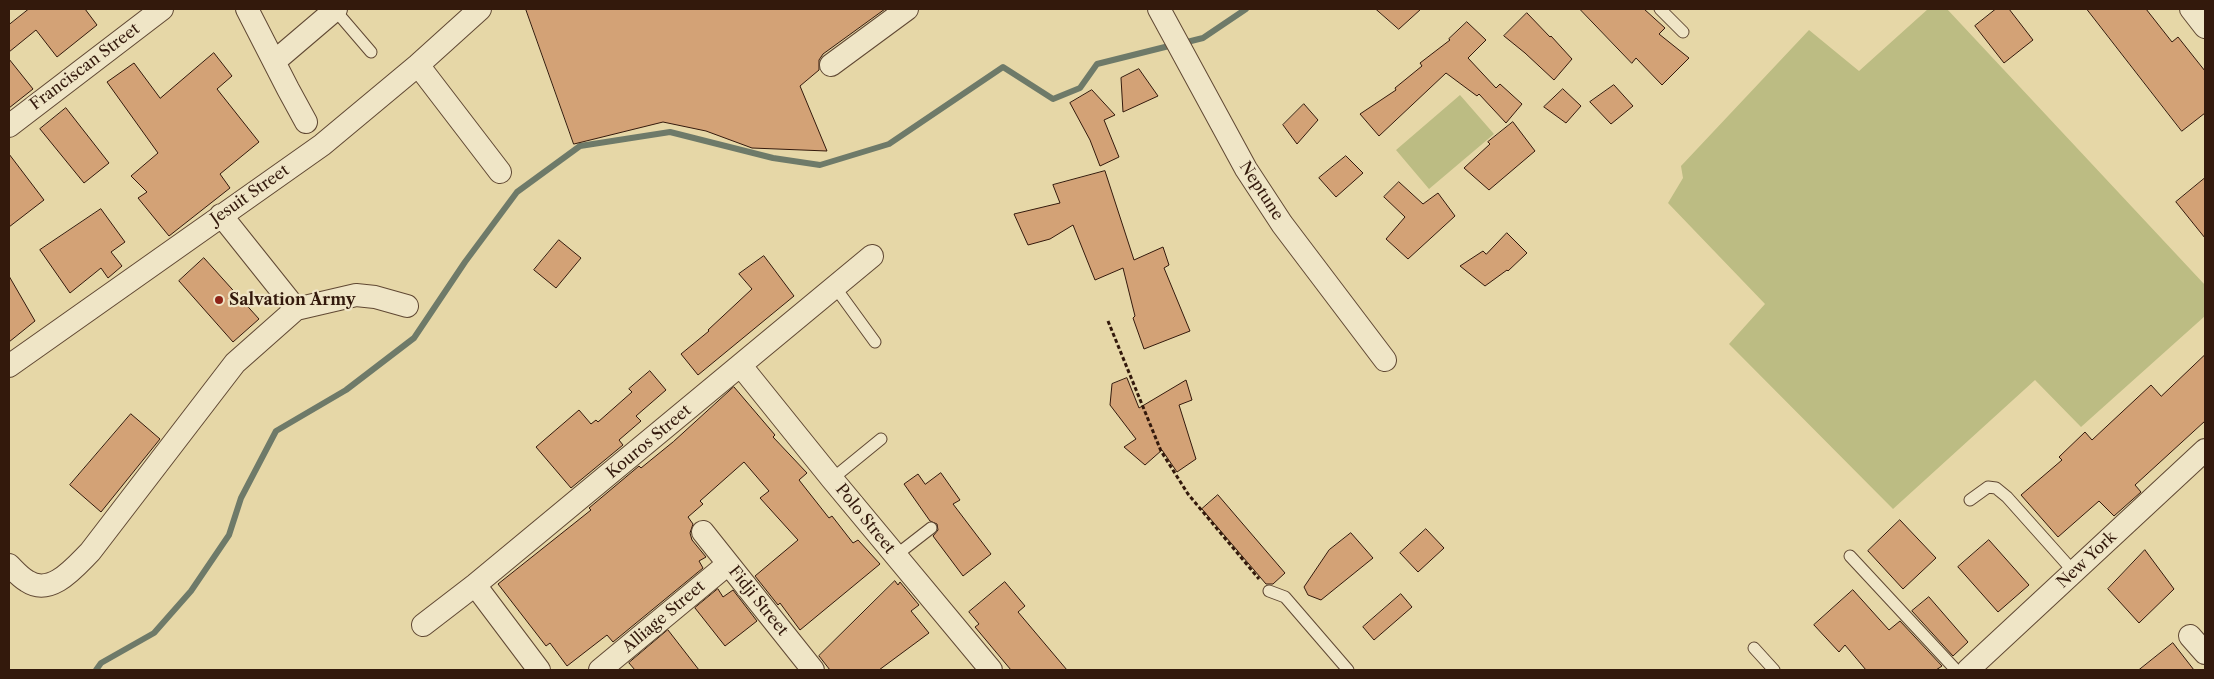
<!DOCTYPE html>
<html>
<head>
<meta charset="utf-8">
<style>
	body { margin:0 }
	#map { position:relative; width:2214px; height:679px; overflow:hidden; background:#e6d7a7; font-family:"Libre Caslon Text",serif }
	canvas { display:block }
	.frame { position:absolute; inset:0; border:10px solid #33190c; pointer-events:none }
</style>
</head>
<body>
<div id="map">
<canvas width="2214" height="679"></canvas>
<div class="frame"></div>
</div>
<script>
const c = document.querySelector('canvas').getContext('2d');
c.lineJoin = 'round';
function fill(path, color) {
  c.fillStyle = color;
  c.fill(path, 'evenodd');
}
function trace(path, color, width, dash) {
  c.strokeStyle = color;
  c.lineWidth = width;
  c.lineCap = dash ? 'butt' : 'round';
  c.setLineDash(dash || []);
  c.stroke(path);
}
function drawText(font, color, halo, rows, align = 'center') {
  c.font = font + ' "Libre Caslon Text",serif';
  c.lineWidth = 4.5;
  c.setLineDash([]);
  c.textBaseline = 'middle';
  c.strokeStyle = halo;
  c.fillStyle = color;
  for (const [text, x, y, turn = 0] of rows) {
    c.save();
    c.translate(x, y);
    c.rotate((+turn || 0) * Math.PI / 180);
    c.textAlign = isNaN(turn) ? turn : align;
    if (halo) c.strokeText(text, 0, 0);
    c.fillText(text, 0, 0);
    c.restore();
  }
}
const green = new Path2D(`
	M1928 9H1947L2205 285V316L2081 427 2035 380 1893 509 1729 344 1765 304 1668 203 1683 178 1681 166 1809 30 1859 71Z
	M1460 95 1494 134 1429 189 1396 150Z`);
const stream = new Path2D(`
	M1183 43 1203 38 1246 9
	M96 670 101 663 154 633 191 591 229 535 241 498 276 431 346 390 414 338 465 262 517 192 580 146 670 132 773 158 820 165 889 144 1003 67 1053 99 1080 88 1097 64 1173 45`);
const building = new Path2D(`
	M29 9H85L97 25 57 57 36 30 9 52V25Z
	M526 9H885L823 54 819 60V70L800 86 827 151 752 148 706 131 663 122 574 144Z
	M1376 9H1421L1399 29Z
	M1580 9H1644L1665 28 1659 34 1689 58 1662 85 1636 58 1632 63Z
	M1996 9H2009L2033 40 2004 63 1975 26Z
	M2087 9H2146L2172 42 2178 37 2205 71V113L2182 131Z
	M1527 13 1550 37 1551 36 1572 59 1554 80 1525 53 1504 36Z
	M1467 22 1486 40 1468 58 1496 88 1500 84 1522 104 1506 123 1479 94 1477 96 1446 73 1379 136 1360 114 1396 90 1395 88 1422 66 1420 63 1450 40 1449 39Z
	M214 53 232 76 217 89 259 142 220 174 230 188 169 236 138 198 147 192 131 176 158 153 107 82 134 63 160 98Z
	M9 59 33 89 9 108Z
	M1139 69 1158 96 1123 112 1121 78Z
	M1614 85 1633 106 1611 124 1590 102Z
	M1563 89 1581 106 1566 123 1544 107Z
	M1092 90 1115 115 1104 120 1119 157 1100 166 1090 140 1070 103Z
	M1304 104 1318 120 1297 144 1283 125Z
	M66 108 109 163 84 183 40 129Z
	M1513 122 1535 151 1489 190 1464 168 1490 144 1488 142Z
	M9 154 44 200 9 227Z
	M1346 156 1363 173 1336 197 1319 178Z
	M1105 171 1134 260 1163 247 1169 265 1164 268 1190 331 1144 349 1133 318 1135 316 1123 268 1095 280 1073 225 1050 239 1028 245 1014 214 1060 203 1053 185Z
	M2205 178V238L2176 202Z
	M1399 182 1423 204 1438 193 1455 216 1408 259 1386 239 1405 217 1384 197Z
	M101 209 125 242 111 252 122 266 108 278 101 268 70 293 40 250Z
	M1507 233 1527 253 1508 271 1507 270 1485 286 1460 266 1483 251 1486 254Z
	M559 240 581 258 556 288 534 270Z
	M764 256 794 296 698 375 681 354 709 331 708 330 752 289 739 274Z
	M204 258 259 319 233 342 179 281Z
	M9 276 35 321 9 342Z
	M2205 355V421L2135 485 2141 492 2114 516 2099 501 2058 537 2021 495 2062 460 2059 457 2085 432 2092 440 2151 385 2161 396Z
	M650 371 666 390 636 416 641 421 619 440 623 445 571 488 536 447 579 410 591 424 596 420 598 422 632 392 629 389Z
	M1127 378 1139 408 1186 380 1192 400 1179 405 1196 459 1177 472 1162 450 1145 465 1124 447 1136 439 1110 405 1112 384Z
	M734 387 775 435 773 437 807 473 799 480 829 518 832 516 853 543 858 540 880 564 800 630 780 603 778 605 755 576 798 540 760 498 769 491 744 462 700 501 703 504 688 517 693 524 690 533 692 540 706 557 699 561 703 568 613 642 607 635 567 666 550 643 546 646 498 584 591 510 589 508 639 466 641 468 673 442Z
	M131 414 160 439 101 512 70 485Z
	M941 473 960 500 953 504 991 554 963 576 933 536 938 530 937 524 930 521 904 484 918 474 925 484Z
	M1218 495 1285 573 1273 584H1266L1202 509Z
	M1900 520 1936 558 1903 589 1868 551Z
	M1426 529 1444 548 1418 572 1400 553Z
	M1351 533 1373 558 1321 600 1308 595 1304 587 1329 550Z
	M1989 540 2029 585 1998 612 1958 567Z
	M2145 550 2174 589 2139 623 2108 589Z
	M895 581 898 585 900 582 919 605 911 611 929 633 879 670H830L819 656Z
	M1005 582 1025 606 1018 612 1067 670H1011L975 627 979 624 969 612Z
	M718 589 723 597 733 590 757 621 725 646 695 608Z
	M1853 590 1889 630 1900 621 1942 666 1936 670H1866L1845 645 1839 652 1814 625Z
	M1401 594 1412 607 1374 640 1363 627Z
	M1929 597 1968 642 1953 656 1912 611Z
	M668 630 699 670H635L629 663Z
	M2173 643 2194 670H2139Z`);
const path = new Path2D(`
	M1108 321 1161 451 1188 494 1259 579`);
const lane = new Path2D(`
	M1660 9 1683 32
	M335 10 371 52
	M835 287 875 342
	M832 479 881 439
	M1970 500 1988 487 1996 488 2007 497 2074 572
	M895 556 931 528
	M1850 556 1956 670
	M1269 591 1285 597 1348 670
	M1754 648 1774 670`);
const street = new Path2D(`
	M247 9 288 89 306 122
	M1159 9 1246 169 1282 224 1385 360
	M2191 9 2205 27
	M275 61 336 9
	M418 65 500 172
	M831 65 907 9
	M9 126 162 9
	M221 215 296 309
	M9 366 322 145 418 65 480 9
	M741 366 832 479 991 670
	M703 532 813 670
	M9 565C15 571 20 577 27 581 51 597 75 567 90 552L235 363 296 309 356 295 375 297 407 306
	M475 585 539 670
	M423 625 475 585 872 256
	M2190 636 2205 653
	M600 670 728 564
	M1968 670 2205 450`);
const markers = [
	[219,300,5,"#8f2418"]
];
const streetNames = [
	["Franciscan Street",85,67,-37],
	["Neptune",1261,191,57],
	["Jesuit Street",250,195,-35],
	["Kouros Street",649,442,-40],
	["Polo Street",865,519,51],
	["New York",2087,560,-43],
	["Fidji Street",758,601,51],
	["Alliage Street",664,617,-40]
];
const poiNames = [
	["Salvation Army",229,300]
];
fill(green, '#bcbc83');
trace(stream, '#6e7a69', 6);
fill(building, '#d3a276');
trace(building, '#33190c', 1);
trace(lane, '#604833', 13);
trace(street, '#604833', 24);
trace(path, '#33190c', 3, [4, 2.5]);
trace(lane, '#efe5c6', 11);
trace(street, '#efe5c6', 22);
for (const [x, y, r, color] of markers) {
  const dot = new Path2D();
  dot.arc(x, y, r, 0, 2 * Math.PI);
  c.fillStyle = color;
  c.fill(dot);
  trace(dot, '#efe5c6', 2);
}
drawText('16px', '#33190c', '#efe5c6', streetNames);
drawText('bold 16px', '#33190c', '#efe5c6', poiNames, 'left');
</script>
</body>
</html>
